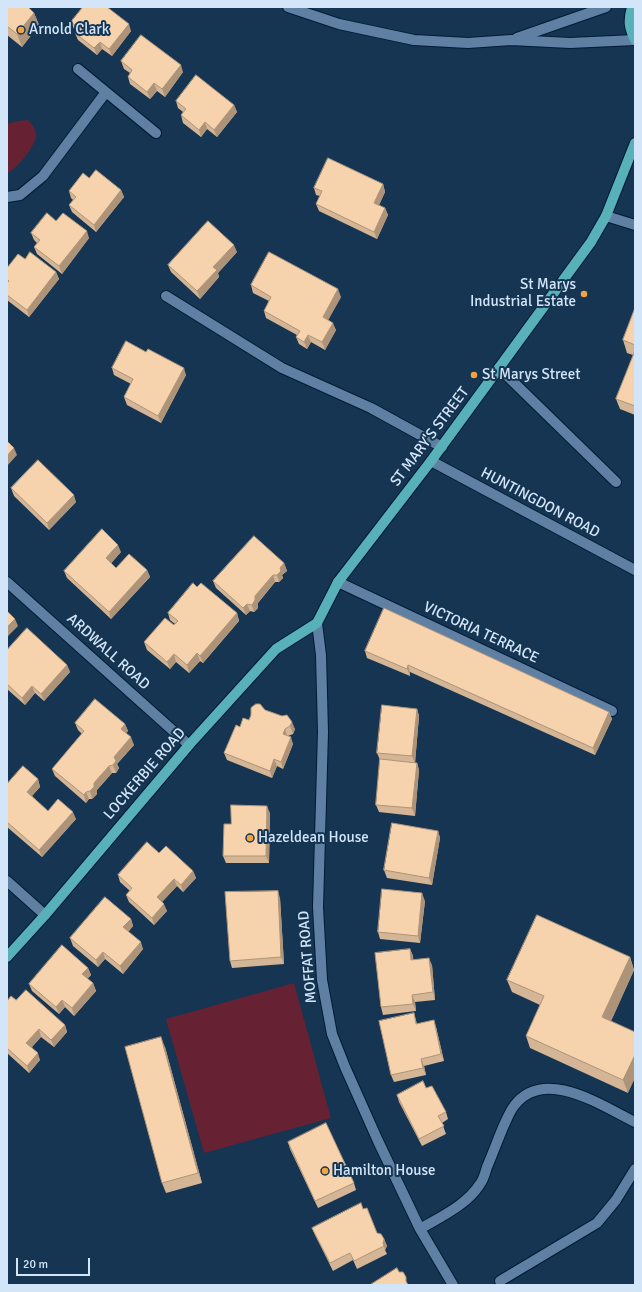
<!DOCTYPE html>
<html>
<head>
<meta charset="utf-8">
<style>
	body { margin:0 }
	#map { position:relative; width:642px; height:1292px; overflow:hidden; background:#153552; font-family:Signika,sans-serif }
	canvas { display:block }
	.frame { position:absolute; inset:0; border:8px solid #d3e5f8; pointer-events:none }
	.scale { position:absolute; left:16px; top:1258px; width:74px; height:18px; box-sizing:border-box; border:2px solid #d3e5f8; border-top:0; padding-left:5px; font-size:12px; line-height:14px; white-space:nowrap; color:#d3e5f8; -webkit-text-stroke:3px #153552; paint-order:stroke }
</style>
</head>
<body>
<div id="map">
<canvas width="642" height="1292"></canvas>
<div class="frame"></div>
<div class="scale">20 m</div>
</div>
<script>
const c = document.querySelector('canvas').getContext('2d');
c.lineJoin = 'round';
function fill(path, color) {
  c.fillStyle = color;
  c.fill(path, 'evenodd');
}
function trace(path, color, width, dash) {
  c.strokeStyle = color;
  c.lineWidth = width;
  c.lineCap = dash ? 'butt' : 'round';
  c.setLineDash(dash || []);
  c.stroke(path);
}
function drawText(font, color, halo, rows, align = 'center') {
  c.font = font + ' Signika,sans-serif';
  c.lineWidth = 4;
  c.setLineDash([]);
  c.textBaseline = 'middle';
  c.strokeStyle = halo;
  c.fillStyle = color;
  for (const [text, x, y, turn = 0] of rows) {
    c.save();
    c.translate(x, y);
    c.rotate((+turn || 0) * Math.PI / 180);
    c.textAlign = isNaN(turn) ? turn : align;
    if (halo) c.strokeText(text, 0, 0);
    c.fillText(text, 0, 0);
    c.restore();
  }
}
const green = new Path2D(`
	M28 120C32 125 37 129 36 136 35 147 16 170 7 173V124L17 121Z
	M294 983 331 1118 204 1153 166 1019Z`);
const minor = new Path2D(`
	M288 7 339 24 414 40 468 43 511 40 570 43 635 40
	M517 38 606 7
	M78 69 156 133
	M7 197 20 195 43 176 106 92
	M606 216 635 225
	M166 296 282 368 371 408 442 447
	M499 368 616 482
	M431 461 635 570
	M7 582 189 745
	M338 582 612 711
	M317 623 321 655 323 732 318 907 322 980 332 1034 345 1067 378 1141 420 1229 453 1285
	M7 881 45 915
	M420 1229C440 1217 467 1205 480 1184 484 1179 485 1173 487 1167 493 1153 498 1139 504 1125 507 1119 510 1111 514 1106 544 1066 602 1106 635 1122
	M500 1281 597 1223 616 1200 635 1169`);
const major = new Path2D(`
	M632 7C628 21 629 27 635 40
	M7 957 45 915 189 745 276 649 317 623 338 582 431 461 591 242 606 216 635 143`);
const wall = new Path2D(`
	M7 7 34 13 39 25 22 47 7 35Z
	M71 22 131 31 112 56 102 49 97 55 78 40 75 33 77 31 74 29Z
	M121 61 183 72 165 97 157 91 150 99 130 84 128 77 130 73 124 69Z
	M176 101 234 105 237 112 217 137 207 129 201 137 183 123 181 115 183 112 178 108Z
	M89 178 121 190 124 197 96 232 72 212 69 205 73 200 71 198 69 191Z
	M383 184 385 192 379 205 385 208 388 215 377 239 319 211 316 204 320 196 316 195 314 188Z
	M56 221 89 238 62 274 37 254 34 247 37 243 34 240 31 233Z
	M237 252 218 273 219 277 200 299 171 272 168 265Z
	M25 259 56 272 59 279 29 317 7 300V268Z
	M251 285 341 297 328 320 336 330 325 350 311 342 307 349 299 344 296 337 297 335 266 318 264 311 269 301 253 293Z
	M635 308V415L620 409 616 399 633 355 627 353 623 340Z
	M112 368 186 375 161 423 127 405 124 397 131 384 114 375Z
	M11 488 76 502 49 530 14 496Z
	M121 552 111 563 116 568 147 570 150 577 111 619 67 578 64 571Z
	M284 563 287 571 282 575 283 578 279 582H275L258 603V608L254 612 250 611 246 615 216 588 213 581Z
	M197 587 237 613 239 621 203 663 200 661 189 673 176 662 170 669 147 650 144 642 174 625 175 624 170 620 168 613Z
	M7 650 67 665 70 672 44 701 35 693 25 705 7 689Z
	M365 651 609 712 612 719 595 755 410 672V676L367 658Z
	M417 709 419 716 415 763H417L419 770 415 816 379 812 376 805 380 760 377 753Z
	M265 710 295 729 293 734 288 736 293 744 283 769 277 766 272 778 227 760 224 753 240 727Z
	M75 723 125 724 128 731 126 733 134 745 117 764 119 768 116 773H112L97 790V794L92 799H89L86 803 55 776 52 769 82 734 78 730Z
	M38 779 40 787 32 796 48 811 76 819 42 857 7 827V784Z
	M270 813 269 863H226L223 856 231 824Z
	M438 831 440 838 432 885 387 878 384 870Z
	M159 853 193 871 196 878 183 892 177 886 162 902 167 911 154 925 129 902 126 895 130 891 120 882 118 875Z
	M280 898 284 964 232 968 230 961Z
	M425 901 420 943 380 939 378 932Z
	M131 919 133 926 128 932 143 949 123 974 105 959 98 967 73 946 70 938Z
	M410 949 413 956V960L432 965 435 1000 415 1002 416 1011 383 1015 381 1007Z
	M630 957 634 970 611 1021 628 1093 530 1048 526 1036 540 1005 512 992 507 980Z
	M88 968 91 975 87 979 93 983 96 991 74 1016 65 1007 59 1014 32 991 29 984Z
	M16 1000 65 1025 67 1032 54 1047 41 1037 32 1047 40 1060 29 1073 7 1053V1001Z
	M414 1013 417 1024 436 1027 444 1061 424 1066 426 1075 394 1082 391 1075Z
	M165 1047 202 1183 166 1193 162 1183Z
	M426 1088 446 1112 448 1119 442 1123 446 1134 422 1146 399 1102 397 1095Z
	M288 1142 354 1183 356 1190 318 1208 290 1149Z
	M312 1228 377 1233 384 1239 387 1246 385 1250 387 1254 357 1269 353 1260 333 1271 315 1235Z`);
const shadedWall = new Path2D(`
	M34 13 39 25 22 47 17 34Z
	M129 24 131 31 112 56 109 49Z
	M100 42 102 49 97 55 94 48Z
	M181 65 183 72 165 97 162 89Z
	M154 83 157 91 150 99 147 92Z
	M234 105 237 112 217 137 214 130Z
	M205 122 207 129 201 137 199 130Z
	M383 184 385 192 377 210 374 203Z
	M121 190 124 197 96 232 94 225Z
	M385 208 388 215 377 239 374 232Z
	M87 231 89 238 62 274 59 266Z
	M234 245 237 252 218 273 219 277 200 299 197 291 213 267Z
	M56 272 59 279 29 317 27 310Z
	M338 289 341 297 326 324 323 317Z
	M333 323 336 330 325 350 322 342Z
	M308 335 311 342 307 349 304 342Z
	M184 368 186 375 161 423 158 416Z
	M14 448 17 455 7 466V456Z
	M74 495 76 502 49 530 47 523Z
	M118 545 121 552 109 566 106 558Z
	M284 563 287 571 282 575 283 578 279 582 277 575 280 568Z
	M147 570 150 577 111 619 109 612Z
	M273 575 275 582 258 603V608L254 612 252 605 255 596Z
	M247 604 250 611 246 615 243 608Z
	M237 613 239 621 203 663 200 656Z
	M15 619 18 626 7 637V627Z
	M197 653 200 661 189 673 187 665Z
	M174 654 176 662 170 669 167 662Z
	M67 665 70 672 44 701 41 694Z
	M408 665 410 672V676L407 669Z
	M32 686 35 693 25 705 22 698Z
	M417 709 419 716 415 763 412 756Z
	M609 712 612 719 595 755 593 748Z
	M292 722 295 729 293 734 290 726Z
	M125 724 128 731 124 736 121 729Z
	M285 729 287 736 283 734Z
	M131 737 134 745 117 764 119 768 116 773 113 765 114 757Z
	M291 737 293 744 283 769 281 762Z
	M274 759 277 766 272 778 270 771Z
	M417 763 419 770 415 816 412 808Z
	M109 766 112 773 97 790V794L92 799 90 791 94 783Z
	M38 779 40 787 29 799 27 792Z
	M86 792 89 799 86 803 84 795Z
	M267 806 270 813 269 863 266 856Z
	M73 812 76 819 42 857 39 850Z
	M438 831 440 838 432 885 429 878Z
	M193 871 196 878 183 892 181 885Z
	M174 879 177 886 159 905 157 897Z
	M278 891 280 898 284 964 281 957Z
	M422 893 425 901 420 943 418 936Z
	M164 904 167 911 154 925 152 918Z
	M131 919 133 926 126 935 123 927Z
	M141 942 143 949 123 974 120 966Z
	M410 949 413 956 414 967 411 960Z
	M103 952 105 959 98 967 96 960Z
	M630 957 634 970 607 1030 602 1017Z
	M429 958 432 965 435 1000 433 992Z
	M88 968 91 975 85 982 82 974Z
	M93 983 96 991 74 1016 72 1008Z
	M412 995 415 1002 416 1011 413 1004Z
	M62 1000 65 1007 59 1014 56 1007Z
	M434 1020 436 1027 444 1061 441 1054Z
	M65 1025 67 1032 54 1047 51 1040Z
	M39 1029 41 1037 29 1050 26 1043Z
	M161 1037 165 1047 202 1183 198 1173Z
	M38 1053 40 1060 29 1073 27 1066Z
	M635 1055V1078L628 1093 623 1080Z
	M421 1059 424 1066 426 1075 423 1068Z
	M384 1239 387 1246 385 1250 383 1243Z`);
const building = new Path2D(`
	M7 7H28L34 13 17 34 7 26Z
	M83 7H107L129 24 109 49 100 42 94 48 75 33 79 28 71 22Z
	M141 35 181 65 162 89 154 83 147 92 128 77 132 70 121 61Z
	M196 75 234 105 214 130 205 122 199 130 181 115 186 109 176 101Z
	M328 158 383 184 374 203 385 208 374 232 316 204 322 191 314 188Z
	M96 170 121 190 94 225 69 205 76 197 69 191 83 173 89 178Z
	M47 213 56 221 63 213 87 231 59 266 34 247 40 240 31 233Z
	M208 221 234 245 213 267 217 270 197 291 168 265Z
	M30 252 56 272 27 310 7 295V283L9 281 7 280V268L18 254 25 259Z
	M269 252 338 289 323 317 333 323 322 342 308 335 304 342 296 337 300 331 264 311 271 297 251 285Z
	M635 308V345L623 340Z
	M126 341 146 352 148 349 184 368 158 416 124 397 133 379 112 368Z
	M635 351V406L616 399Z
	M7 441 14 448 7 456Z
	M38 460 74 495 47 523 11 488Z
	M102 529 118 545 106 558 116 568 129 554 147 570 109 612 64 571Z
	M254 536 284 563 280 568 281 571 277 575H273L255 596V600L252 605 247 604 243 608 213 581Z
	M193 583 197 587 201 583 237 613 200 656 197 653 187 665 174 654 167 662 144 642 165 618 174 625 178 621 168 613Z
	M384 608 609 712 593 748 408 665 407 669 365 651Z
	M7 611 15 619 7 627Z
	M27 628 67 665 41 694 32 686 22 698 7 684V650Z
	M95 699 125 724 121 729 131 737 114 757 116 761 113 765 109 766 94 783V787L90 791 86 792 84 795 52 769 84 731 75 723Z
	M256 704H260L265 710 282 716 287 715 292 722 290 726 285 729 283 734 291 737 281 762 274 759 270 771 224 753 236 725 240 727 243 718 249 720 251 715V708Z
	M382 705 417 709 412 756 377 753Z
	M380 759 417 763 412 808 376 805Z
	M23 766 38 779 27 792 48 811 58 799 73 812 39 850 7 822V784Z
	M231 805 267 806 266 856H223L224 824H231Z
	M392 823 438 831 429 878 384 870Z
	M147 842 159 853 166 846 193 871 181 885 174 879 157 897 164 904 152 918 126 895 132 888 118 875Z
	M382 889 422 893 418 936 378 932Z
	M278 891 281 957 230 961 225 892Z
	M105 897 131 919 123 927 141 942 120 966 103 952 96 960 70 938Z
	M537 915 630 957 602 1017 635 1032V1055L623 1080 526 1036 544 996 507 980Z
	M62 945 88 968 82 974 93 983 72 1008 62 1000 56 1007 29 984Z
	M410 949 411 960 429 958 433 992 412 995 413 1004 381 1007 375 953Z
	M26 990 65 1025 51 1040 39 1029 26 1043 38 1053 27 1066 7 1048V1001L11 996 16 1000Z
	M414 1013 416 1024 434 1020 441 1054 421 1059 423 1068 391 1075 379 1021Z
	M161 1037 198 1173 162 1183 125 1047Z
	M423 1081 426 1088 432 1086 446 1112 438 1116 444 1126 419 1139 397 1095Z
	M326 1123 354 1183 315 1201 288 1142Z
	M361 1203 363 1209 367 1208 377 1233 381 1234 384 1239 383 1243 384 1246 354 1261 350 1253 330 1263 312 1228Z
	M397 1268 399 1272H403L406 1277V1281L408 1285H370Z`);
const markers = [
	[21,30,4,"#f3a442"],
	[584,294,4,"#f3a442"],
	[474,375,4,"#f3a442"],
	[250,838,4,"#f3a442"],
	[325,1171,4,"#f3a442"]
];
const poiNames = [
	["Arnold Clark",29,30],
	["St Marys",576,285,"right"],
	["Industrial Estate",576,302,"right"],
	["St Marys Street",482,375],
	["Hazeldean House",258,838],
	["Hamilton House",333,1171]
];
const streetNames = [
	["ST MARY'S STREET",430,437,-53],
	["HUNTINGDON ROAD",540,503,28],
	["VICTORIA TERRACE",481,633,25],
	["ARDWALL ROAD",108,652,42],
	["LOCKERBIE ROAD",145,774,-49],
	["MOFFAT ROAD",308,957,-95]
];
fill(green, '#623');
trace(minor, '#001b36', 12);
trace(major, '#001b36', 12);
trace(minor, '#5f80a2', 10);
trace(major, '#58b0b8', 10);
fill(wall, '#d4b595');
fill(shadedWall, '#ad9479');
fill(building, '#f7d3ad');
trace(building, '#ad9479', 1);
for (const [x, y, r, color] of markers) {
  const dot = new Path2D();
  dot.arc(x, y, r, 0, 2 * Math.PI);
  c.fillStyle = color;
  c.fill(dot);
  trace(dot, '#153552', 1.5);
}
drawText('15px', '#d3e5f8', '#153552', poiNames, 'left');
drawText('15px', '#d3e5f8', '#153552', streetNames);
</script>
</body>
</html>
